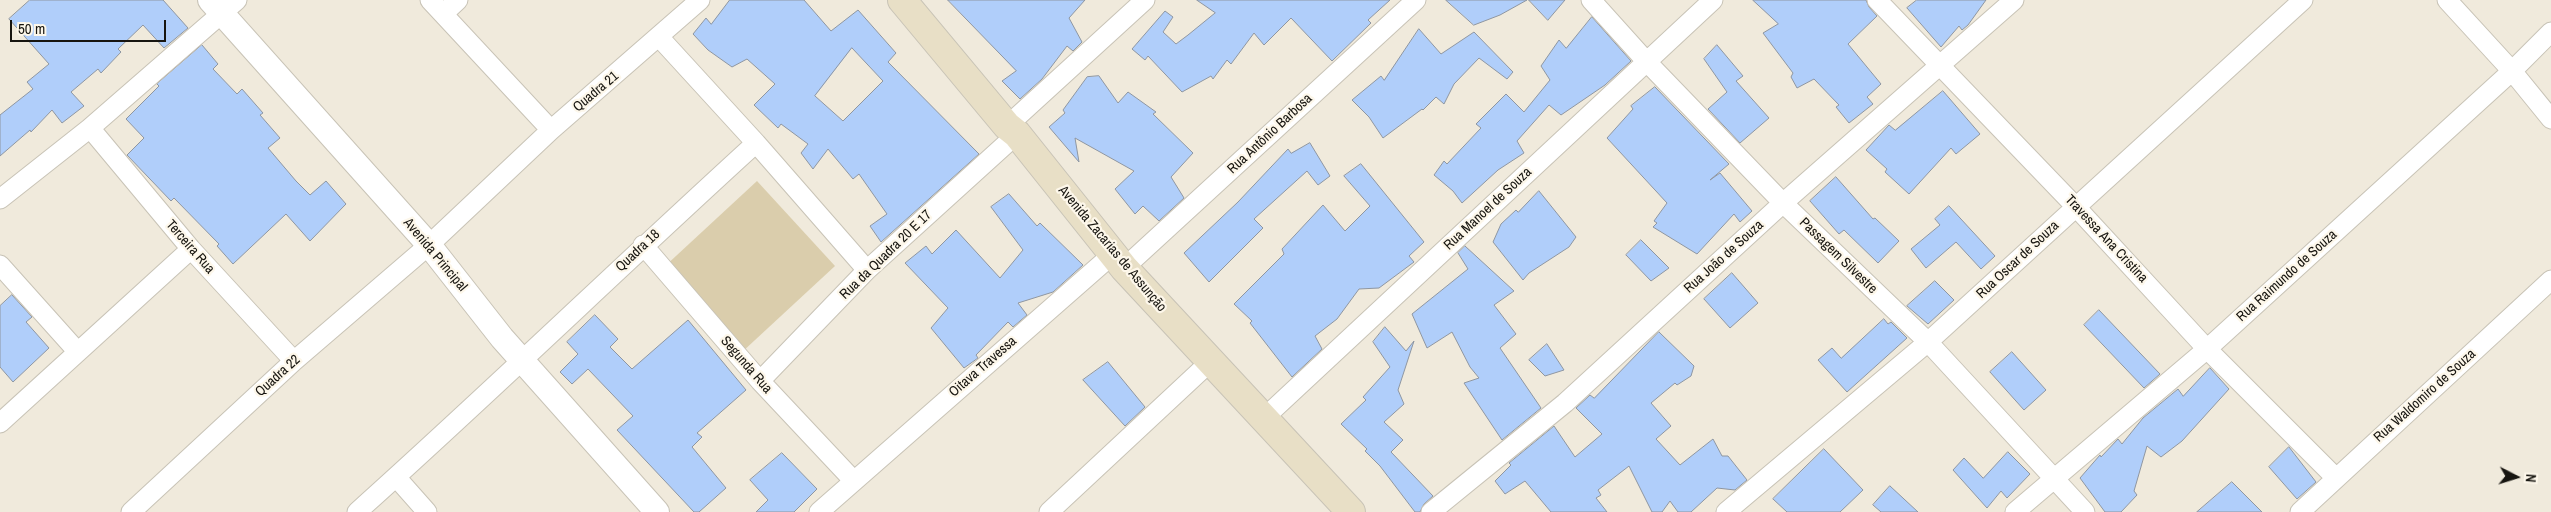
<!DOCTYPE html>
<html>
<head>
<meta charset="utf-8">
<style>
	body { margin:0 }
	#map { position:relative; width:2551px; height:512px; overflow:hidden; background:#f0eadc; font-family:"Archivo Narrow",sans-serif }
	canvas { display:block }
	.north { position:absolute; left:2491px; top:452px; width:50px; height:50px; -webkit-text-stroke:4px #fdf7ea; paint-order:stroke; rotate:95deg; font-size:14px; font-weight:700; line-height:20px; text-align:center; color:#171510 }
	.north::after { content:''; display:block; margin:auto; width:18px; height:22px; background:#171510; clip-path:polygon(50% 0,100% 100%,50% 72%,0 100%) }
	.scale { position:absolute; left:10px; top:20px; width:156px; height:22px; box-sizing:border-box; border:2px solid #171510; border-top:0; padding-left:6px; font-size:15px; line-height:18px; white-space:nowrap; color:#171510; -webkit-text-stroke:4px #fdf7ea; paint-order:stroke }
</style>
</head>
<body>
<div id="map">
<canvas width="2551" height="512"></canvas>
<div class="north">N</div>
<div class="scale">50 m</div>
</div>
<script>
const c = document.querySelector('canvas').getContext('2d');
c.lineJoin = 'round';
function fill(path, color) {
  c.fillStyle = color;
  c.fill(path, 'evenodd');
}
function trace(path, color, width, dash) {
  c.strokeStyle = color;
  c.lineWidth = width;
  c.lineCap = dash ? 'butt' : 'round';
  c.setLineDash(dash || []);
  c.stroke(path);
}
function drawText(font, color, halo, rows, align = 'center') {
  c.font = font + ' "Archivo Narrow",sans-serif';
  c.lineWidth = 4.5;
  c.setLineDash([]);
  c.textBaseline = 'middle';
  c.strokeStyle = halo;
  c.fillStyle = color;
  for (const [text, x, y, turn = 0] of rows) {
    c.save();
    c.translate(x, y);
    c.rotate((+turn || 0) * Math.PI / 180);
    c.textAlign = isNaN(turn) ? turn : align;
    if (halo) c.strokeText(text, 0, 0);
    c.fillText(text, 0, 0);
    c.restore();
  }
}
const green = new Path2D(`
	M757 181 835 266 741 353 663 268Z`);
const building = new Path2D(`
	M30 0H163L188 28 164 48 143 25 118 49 121 52 101 73 98 69 71 92 84 106 62 123 52 110 31 132 30 130 0 156V115L33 89 27 82 49 64 9 19Z
	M730 0H804L831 31 858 10 896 53 888 62 979 154 881 242 870 226 887 214 859 174 853 179 828 149 813 169 801 153 808 144 781 124 778 128 754 105 775 84 747 59 732 67 708 50 693 34 706 18 711 24ZM852 48 883 81 843 121 815 96Z
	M948 0H1085L1069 18 1082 42 1073 51 1067 46 1042 79 1020 99 1002 81 1016 71Z
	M1197 0H1390L1368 20 1371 23 1332 61 1291 18 1264 45 1254 33 1231 64 1227 60 1213 79 1211 76 1182 92 1148 56 1145 60 1132 49 1165 11 1173 17 1163 32 1176 44 1188 35 1215 13Z
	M1446 0H1527L1500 15 1474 25Z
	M1529 0H1565L1548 20Z
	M1753 0H1866L1869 7 1877 16 1848 44 1881 84 1867 97 1873 104 1849 123 1836 107 1839 105 1814 79 1797 88 1791 77 1793 73 1763 33 1778 24Z
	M1917 0H1986L1968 25 1962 30 1959 26 1941 47 1907 8Z
	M1592 17 1631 61 1605 85 1561 115 1549 105 1517 141 1524 153 1498 170 1462 203 1453 191 1434 175 1444 161 1447 164 1481 128 1476 124 1506 94 1524 112 1550 80 1541 66 1559 40 1566 48Z
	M1419 29 1441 54 1474 32 1513 72 1507 79 1479 58 1454 84 1444 104 1436 97 1423 110 1422 109 1383 138 1369 117 1352 100 1381 76 1384 80Z
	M202 45 218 64 213 69 237 94 242 89 263 113 260 115 280 138 268 148 296 181 310 195 326 181 346 204 310 241 286 214 233 264 217 246 219 244 174 198 171 201 127 155 144 138 126 119 159 86 157 84Z
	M1717 45 1743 76 1736 81 1769 118 1740 143 1708 109 1727 92 1704 59Z
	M1099 76 1118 103 1128 92 1156 112 1153 114 1193 153 1171 177 1184 198 1159 221 1143 206 1135 214 1115 189 1134 171 1075 138 1079 162 1049 127 1065 113 1063 110 1087 77Z
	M1655 87 1729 164 1710 180 1720 173 1752 211 1740 222 1734 214 1697 254 1653 227 1657 223 1654 221 1667 203 1607 138 1633 109 1631 106Z
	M1943 91 1980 134 1956 154 1951 148 1909 194 1885 172 1887 169 1866 150 1889 125 1895 130Z
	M1310 143 1330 176 1318 185 1307 171 1254 219 1263 228 1209 282 1184 253 1238 202 1288 149 1291 153Z
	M1361 164 1424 242 1409 256 1414 262 1379 288 1359 289 1337 319 1315 336 1322 349 1292 377 1250 323 1252 321 1234 304 1284 254 1282 249 1323 205 1345 231 1370 206 1344 176Z
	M1836 177 1873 219 1875 218 1899 241 1878 263 1844 230 1839 234 1810 201Z
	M1539 191 1576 237 1569 247 1529 273 1523 280 1493 242 1501 224 1516 210 1518 212Z
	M1009 194 1037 226 1040 223 1083 265 1053 292 1018 303 1027 315 1013 327 1008 322 976 355 978 358 964 368 931 328 948 308 905 263 926 246 932 254 956 230 1000 278 1023 250 991 207Z
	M1949 206 1995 256 1981 269 1956 242 1926 268 1911 249 1940 225 1935 219Z
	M1641 240 1669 268 1651 281 1626 255Z
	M1465 246 1514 291 1494 305 1516 334 1500 348 1541 408 1502 440 1464 383 1479 378 1470 367 1452 332 1427 348 1412 314 1468 269 1458 253Z
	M1732 273 1758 303 1730 328 1704 299Z
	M1935 281 1954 300 1928 324 1907 306Z
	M12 295 32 317 26 322 49 348 13 382 0 367V306Z
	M2099 310 2160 374 2144 388 2084 325Z
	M595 315 618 339 610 347 632 369 688 320 746 390 697 433 702 437 692 447 726 488 699 512H694L617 430 633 416 588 369 572 384 560 372 578 354 567 342Z
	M1884 319 1888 324 1891 322 1907 338 1847 392 1818 360 1832 348 1841 358Z
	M1385 327 1406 351 1414 341 1398 390 1404 404 1384 422 1403 440 1391 452 1433 496 1424 504 1420 512H1415L1380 466 1365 451 1367 449 1341 424 1366 400 1363 397 1390 367 1373 342Z
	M1659 332 1694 366 1691 376 1677 385 1675 383 1651 403 1671 426 1656 439 1680 465 1713 439 1722 456H1728L1747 480 1735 490 1717 488 1691 512H1678L1670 501 1662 512H1652L1629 466 1598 490 1601 495 1596 498 1607 512H1551L1525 481 1505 494 1495 481 1511 465 1509 463 1554 426 1575 457 1602 434 1576 408 1590 395 1594 398Z
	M1547 344 1564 370 1545 376 1529 360Z
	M2012 352 2046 390 2024 410 1990 372Z
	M1108 362 1145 407 1125 426 1083 380Z
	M2210 368 2229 389 2182 441 2161 457 2147 446 2134 491 2137 495 2121 512H2105L2080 478 2100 455 2101 457 2118 439 2122 444 2143 418 2178 389 2183 396Z
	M2289 447 2316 482 2297 499 2269 467Z
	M1824 449 1863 490 1840 512H1787L1773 499Z
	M2008 452 2030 474 2007 498 2001 491 1987 508 1953 470 1964 458 1983 478Z
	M782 453 817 489 794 512H756L768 500 750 480Z
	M2232 482 2262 512H2197Z
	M1890 486 1918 512H1881L1873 505Z`);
const minor = new Path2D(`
	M430 0 551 130
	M1591 0 1646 61 1783 203 1928 342 2085 512
	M1877 0 2076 207 2207 349 2336 478
	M2447 0 2512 71 2551 119
	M443 14 458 0
	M659 37 756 143 867 270
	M1007 126 1145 0
	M90 128 191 249 294 361
	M0 199 90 128 237 0
	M643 245 760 381 853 480
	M0 265 77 351
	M1124 268 1416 0
	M760 381 867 270 1017 134
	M1263 419 1713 0
	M0 423 191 249
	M396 477 427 512
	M131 512 294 361 429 245 551 130 700 0
	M357 512C492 391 622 265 756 143
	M819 512 1113 254
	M1049 512 1211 361
	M1431 512 1565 403 1783 203 2014 0
	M1726 512 1928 342 2303 0
	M2015 512 2207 349 2512 71 2551 32
	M2300 512 2551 280`);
const tertiary = new Path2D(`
	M210 0 429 245 502 338 657 512`);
const secondary = new Path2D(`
	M902 0 1007 126 1017 134 1124 268 1351 512`);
const streetNames = [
	["Quadra 21",596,92,-40],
	["Rua Antônio Barbosa",1270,134,-43],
	["Rua Manoel de Souza",1488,209,-43],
	["Travessa Ana Cristina",2106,239,47],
	["Terceira Rua",190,247,49],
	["Avenida Zacarias de Assunção",1112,249,50],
	["Quadra 18",638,251,-43],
	["Avenida Principal",435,255,50],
	["Rua da Quadra 20 E 17",886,255,-44],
	["Passagem Silvestre",1838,256,44],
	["Rua João de Souza",1724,257,-42],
	["Rua Oscar de Souza",2018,260,-43],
	["Rua Raimundo de Souza",2287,276,-42],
	["Segunda Rua",746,365,49],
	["Oitava Travessa",983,367,-41],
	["Quadra 22",278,376,-42],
	["Rua Waldomiro de Souza",2425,396,-42]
];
fill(green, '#dacdac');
fill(building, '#b0cefa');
trace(building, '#8e96a1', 1);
trace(minor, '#c8c3b6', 21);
trace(tertiary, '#c8c3b6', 26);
trace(secondary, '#c8c3b6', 30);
trace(minor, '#fff', 19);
trace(tertiary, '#fff', 24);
trace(secondary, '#e8dfc6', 28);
drawText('14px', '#171510', '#fdf7ea', streetNames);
</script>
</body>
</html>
